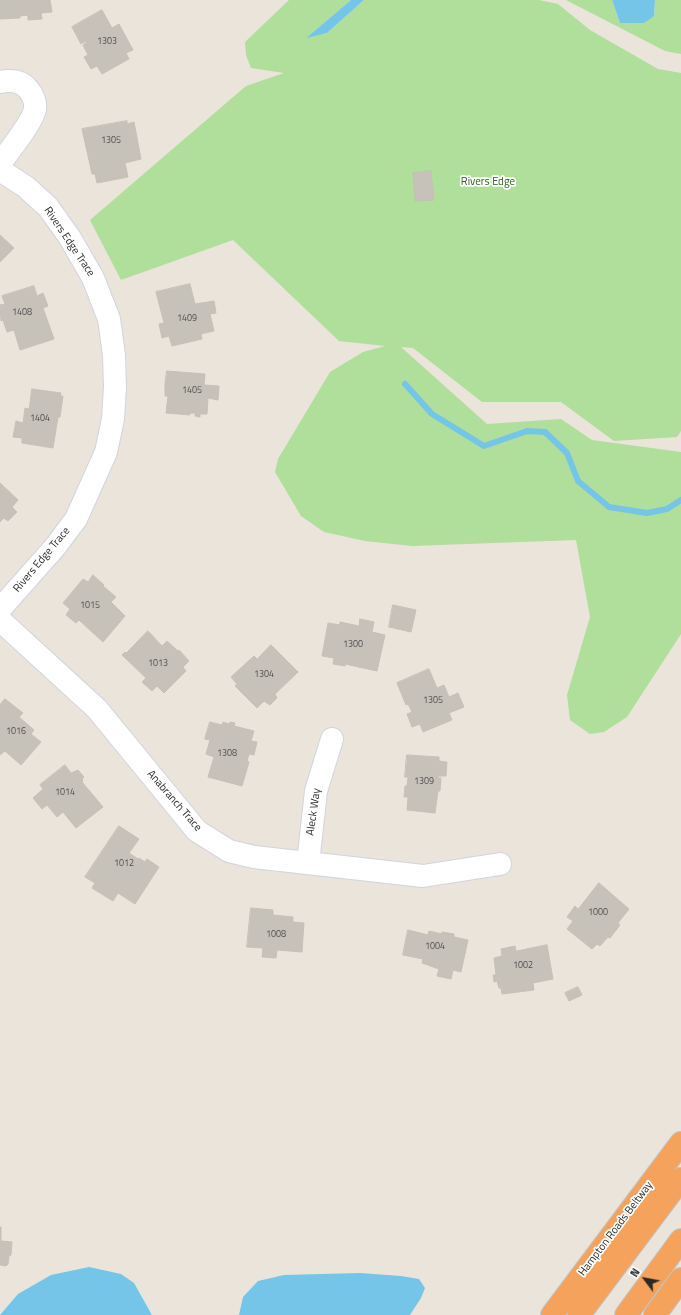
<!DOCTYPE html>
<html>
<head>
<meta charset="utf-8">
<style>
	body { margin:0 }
	#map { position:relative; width:681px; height:1315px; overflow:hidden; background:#eae4db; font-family:"Titillium Web",sans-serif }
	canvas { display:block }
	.north { position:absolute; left:625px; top:1259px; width:40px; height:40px; -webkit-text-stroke:3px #fff; paint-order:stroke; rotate:302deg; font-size:11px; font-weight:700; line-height:16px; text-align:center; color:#292929 }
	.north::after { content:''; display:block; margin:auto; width:14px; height:18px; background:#292929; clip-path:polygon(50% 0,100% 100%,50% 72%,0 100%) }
</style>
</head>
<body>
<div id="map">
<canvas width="681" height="1315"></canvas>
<div class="north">N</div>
</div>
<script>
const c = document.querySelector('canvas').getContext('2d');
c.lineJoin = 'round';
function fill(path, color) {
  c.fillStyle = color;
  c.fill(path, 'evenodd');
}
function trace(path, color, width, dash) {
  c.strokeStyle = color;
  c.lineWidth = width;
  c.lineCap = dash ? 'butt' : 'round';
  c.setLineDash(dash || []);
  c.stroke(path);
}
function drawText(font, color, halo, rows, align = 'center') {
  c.font = font + ' "Titillium Web",sans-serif';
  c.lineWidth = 3.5;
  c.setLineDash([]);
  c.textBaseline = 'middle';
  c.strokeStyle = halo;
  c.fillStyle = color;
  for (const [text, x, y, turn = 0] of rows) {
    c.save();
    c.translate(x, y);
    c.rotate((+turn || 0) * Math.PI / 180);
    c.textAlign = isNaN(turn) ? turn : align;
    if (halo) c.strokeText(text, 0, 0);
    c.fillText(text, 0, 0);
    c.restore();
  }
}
const green = new Path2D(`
	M289 0H351L307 37 327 33 364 0H539L558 4 590 30 658 69 681 73V431L677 437 614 441 561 402H482L413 348 401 347 487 424 561 419 592 440 681 452V634L627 717 604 732 590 734 570 720 567 695 590 617 576 540 412 546 365 541 324 532 301 516 275 472 278 459 330 372 363 352 385 346 339 341 233 240 121 280 90 220 246 86 284 73 251 68 246 55 245 42Z
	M566 0H612L620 23 654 16 655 0H681V54L665 51Z`);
const water = new Path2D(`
	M351 0H364L327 33 306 38Z
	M612 0H655L654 16 644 23H620Z
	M89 1267 121 1274 134 1283 152 1315H0L18 1294 51 1275Z
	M360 1273 401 1276 419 1279 425 1288 421 1298 410 1315H239L243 1297 258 1281 284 1275Z`);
const stream = new Path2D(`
	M405 384 432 414 484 446 527 431 545 432 567 453 578 481 609 507 647 513 667 509 681 500`);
const building = new Path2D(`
	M0 0H50L52 12 41 13 42 19 28 20V15L20 16V18L0 19Z
	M102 10 112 28 119 24 133 50 126 53 129 59 102 74 97 66 91 69 84 57 88 55 83 45 87 42 86 41 81 44 72 27Z
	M127 121V124L134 122 141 159 125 163 128 177 97 183 95 174H92L82 129Z
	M431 171 434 200 415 201 413 173Z
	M0 235 14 248 0 262Z
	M190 284 195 304 214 301 216 313 210 314 214 331 201 334 202 339 172 346 169 336 162 338 159 324 164 323 156 292Z
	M34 286 37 296 43 293 48 306 43 308 54 339 20 350 14 330 7 332 3 320 1 321 0 305 5 304 2 296Z
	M167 371 205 374 204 385 219 386 218 400 208 398 207 414H200V417L195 416V413H190V415L166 413 168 396H165V384Z
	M32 389 61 393 60 396H63L60 417H58L53 448 22 443V438L13 437 16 421 23 423 25 408 29 409Z
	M0 483 18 500 12 507 17 512 8 521 4 518 0 522Z
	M93 575 104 585 103 586 116 597 111 602 125 616 103 642 79 620 76 623 66 615 70 609 63 603 83 579 88 582Z
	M393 605 416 610 411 632 389 627Z
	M360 619 374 622 372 632 385 635 377 671 345 664V666L333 664 334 658 322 656 328 623 340 625V622L359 626Z
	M148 631 162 646 167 641 178 651 179 650 189 661 183 667 186 671 164 693 157 686 152 691 142 682 146 678 122 655 125 652 126 653Z
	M271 645 298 672 275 694 277 698 270 705 264 701 257 708 235 686 237 684 231 677 254 656 257 659Z
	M429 669 437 688 444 685 449 697 458 693 464 707 449 713 452 720 423 732 420 724 412 727 407 714 412 712 408 704 406 705 397 683Z
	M5 699 23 713 19 717 34 730 31 734 41 742 21 765 5 751 0 755V705Z
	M210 722 222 725 223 722 229 724 230 722 235 723 234 726 254 731 251 741 257 742 254 755 249 754 247 761 249 762 242 786 208 777 214 757 206 754 210 740 205 739Z
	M407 755 439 757V761L447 762 446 776H438V778H441L440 791H438L435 813 407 810 408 797H404L405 786H407L408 777H405Z
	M65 765 71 773 78 770 84 777 82 779 83 781 82 782 103 807 76 828 63 812 57 817 47 805 42 809 33 798 43 789 40 785Z
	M119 826 139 839 129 853 138 859 139 858 145 862 147 859 159 867 135 904 118 893 113 901 92 888 95 883 85 877Z
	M599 883 629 909 618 923 620 925 610 938 608 937 600 946 597 944 592 949 567 929 573 921 567 917 575 906 578 909Z
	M251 908 273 910V915L293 917V922L304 923 302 952 277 950 276 958 262 957 263 948 247 947Z
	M408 930 428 935 429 931 442 934V932L454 934V937L468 940 461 972 453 970 451 979 437 976 439 969 422 963 423 959 403 955Z
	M547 945 553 979 533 983 534 990 502 994 501 988H499L497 981 494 982 493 975H496L494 958 502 956 501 949 515 946 516 951Z
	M578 987 582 995 569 1001 565 993Z
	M0 1227H1V1241L12 1242 11 1255 9 1256 8 1264 6 1266 0 1265Z`);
const minor = new Path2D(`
	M0 82C10 80 21 80 28 89 33 95 36 101 35 109 33 122 8 152 0 164
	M0 170 26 187 48 207 70 238 93 278 109 319 114 355 115 387 113 419 106 452 76 519 55 547 0 609
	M0 620 97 709 197 831 229 851 254 857 423 876 500 864
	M308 863 316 791 332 739`);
const motorway = new Path2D(`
	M552 1315 681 1143
	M579 1315 681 1179
	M626 1315 681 1240
	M655 1315 681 1279`);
const numberNames = [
	["1303",107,42],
	["1305",111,141],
	["1408",22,313],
	["1409",187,319],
	["1405",192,391],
	["1404",40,419],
	["1015",90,606],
	["1300",353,645],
	["1013",158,664],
	["1304",264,675],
	["1305",433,701],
	["1016",16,732],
	["1308",227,754],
	["1309",424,782],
	["1014",65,793],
	["1012",124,864],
	["1000",598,913],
	["1008",276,935],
	["1004",435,947],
	["1002",523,966]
];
const parkNames = [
	["Rivers Edge",488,182]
];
const streetNames = [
	["Rivers Edge Trace",69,242,56],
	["Rivers Edge Trace",42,560,-50],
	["Anabranch Trace",174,801,49],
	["Aleck Way",314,812,-82],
	["Hampton Roads Beltway",616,1229,-53]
];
fill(green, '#b0de9b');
fill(water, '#74c5e7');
trace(stream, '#74c5e7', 6);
fill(building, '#c6c2ba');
trace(building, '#c6c0b5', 1);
trace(minor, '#d1d3e1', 24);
trace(motorway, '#c3c3c3', 24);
trace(minor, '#fff', 22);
trace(motorway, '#f5a35c', 22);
drawText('9px', '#504f4d', null, numberNames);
drawText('11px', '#2a611e', '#fff', parkNames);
drawText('11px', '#292929', '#fff', streetNames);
</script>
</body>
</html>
